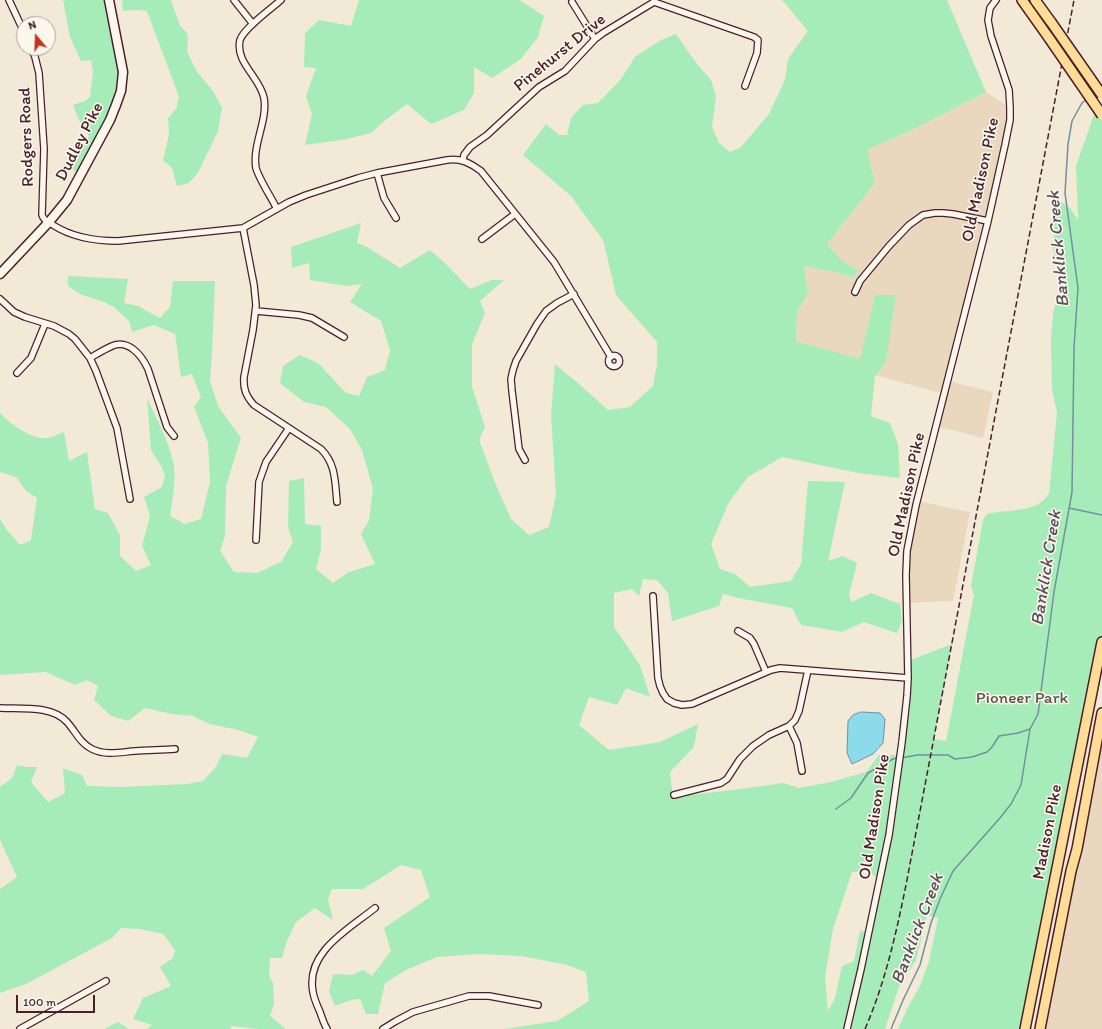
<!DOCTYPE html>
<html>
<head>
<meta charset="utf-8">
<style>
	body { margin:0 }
	#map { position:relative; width:1102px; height:1029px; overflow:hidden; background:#f3e9d7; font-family:Itim,sans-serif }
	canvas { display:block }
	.north { position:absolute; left:16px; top:16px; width:40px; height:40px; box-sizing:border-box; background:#fbf7ec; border:1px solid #b4a19f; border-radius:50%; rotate:341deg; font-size:11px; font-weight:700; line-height:16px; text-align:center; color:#4a1f2b }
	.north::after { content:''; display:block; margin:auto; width:14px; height:18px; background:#c8321e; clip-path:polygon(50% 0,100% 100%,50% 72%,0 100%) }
	.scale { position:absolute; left:16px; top:995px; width:79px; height:18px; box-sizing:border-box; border:2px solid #4a1f2b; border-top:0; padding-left:5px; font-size:12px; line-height:14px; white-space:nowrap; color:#4a1f2b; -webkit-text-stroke:3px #fbf7ec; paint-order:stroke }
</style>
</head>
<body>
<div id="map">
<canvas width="1102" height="1029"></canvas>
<div class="north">N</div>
<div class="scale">100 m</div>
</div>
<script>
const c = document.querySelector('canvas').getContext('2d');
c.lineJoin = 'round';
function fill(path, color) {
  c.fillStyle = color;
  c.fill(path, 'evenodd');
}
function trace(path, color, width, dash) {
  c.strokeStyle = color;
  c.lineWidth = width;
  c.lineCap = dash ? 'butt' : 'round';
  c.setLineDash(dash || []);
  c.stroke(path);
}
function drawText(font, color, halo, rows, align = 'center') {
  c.font = font + ' Itim,sans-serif';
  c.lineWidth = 3;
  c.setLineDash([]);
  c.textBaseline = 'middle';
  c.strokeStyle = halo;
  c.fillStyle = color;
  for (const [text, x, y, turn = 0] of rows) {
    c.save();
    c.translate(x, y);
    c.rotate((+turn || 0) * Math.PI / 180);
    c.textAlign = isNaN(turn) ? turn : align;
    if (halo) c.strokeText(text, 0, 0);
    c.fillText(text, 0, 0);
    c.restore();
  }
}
const built = new Path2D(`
	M986 92 1010 108V120L948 381 993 392 983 438 936 426 944 394 875 375 886 362 875 295 860 360 796 341 797 312 808 294 804 266 839 273 853 278 858 270 842 261 827 244 875 183 867 150 914 129Z
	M917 501 970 512 953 601 906 603V575Z
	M1102 713V1029H1040Z`);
const green = new Path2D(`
	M63 0H109L122 65 121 91 81 175 71 168 89 136C82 127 77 116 73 105L85 101 90 97 93 72 91 60 81 61 70 37Z
	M122 0H171L180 26 187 33 188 40 187 52 197 72 213 91 222 108 218 131 198 173 189 183 177 186 172 168 163 160 169 135 168 118 176 109 179 97 147 11 136 10 123 11Z
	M359 0H519L544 16 538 37 521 59 492 78 474 67V93L464 110 431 124 407 104 383 122 371 133 342 140 305 145 312 114 306 96 316 68 304 67 305 33 319 20 351 26Z
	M781 0H947L986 92 914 129 867 150 875 183 827 244 842 261 858 270 853 278 839 273 804 266 808 294 797 312 796 341 860 359 875 295H896L886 362 875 376 871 416 890 423 898 444 900 478 858 473 782 457 748 477 729 502 711 544 720 569 735 574 750 587 791 581 801 564 808 481 845 482 828 561 843 556 857 563 849 595 852 602 871 593 900 604 902 621 897 633 864 622 842 632 801 625 792 608 738 598 723 594 719 606 672 621 668 593 657 580 643 579 639 596 632 589 614 593V627L640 665 650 697 626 688 617 705 589 697 579 725 609 750 660 742 698 724 694 747 670 772 673 797 732 790 783 783 799 788 831 782 866 772 879 755H900L908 661 952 644 934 739 946 741 974 595 971 586 983 520 987 514C1002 510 1032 512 1044 500 1046 498 1048 495 1049 493L1057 413 1052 390 1051 339 1053 314 1057 298 1059 287V277L1053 249 1055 214 1056 206 1060 201 1071 209 1078 220 1076 166 1095 112 1102 120V642L1025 1029H898L907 1009 920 986 929 961 938 918 927 915 916 960 899 987 885 1029H504L557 1021 589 1001 586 972 567 965 521 956 479 954 437 957 406 970 385 983 378 1014H366L360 999 351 1000 335 1006 329 991 333 974 352 975 363 970 372 976 391 951 384 928 430 897 421 870 401 865 363 889H332L328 899 333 920 315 908 296 922 286 943 282 958H270L269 976 273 983 274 1004 270 1016 286 1029H258L232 1026 230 1029H147L152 1025 133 1019 143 998 171 986 160 967 173 958 175 950 163 934 139 929 121 928 112 938 26 984 0 993V889L17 877 0 840V787L12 778 17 765 27 767H37L31 782 48 802 65 793 63 768 82 775 87 786 121 787 187 784 203 781 216 767 222 754 247 758 258 737 238 730 209 724 193 716 172 714 145 708 128 721 111 716 94 700 98 686 87 680 75 685 46 672 0 675V519L7 530 20 545 31 540 37 498 26 491 16 477 0 472V413C10 424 31 439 46 438 52 438 59 434 64 432L69 461 87 452 95 509 108 513 120 535V556L136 571 151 565 142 546 150 516 144 497 162 487 165 475 160 464 151 450 147 398C157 420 170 442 174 467 176 483 172 501 170 516L185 524 201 519 210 482 208 443 194 407 201 397 192 374 181 377 175 334 154 325 132 332 129 321 114 307 104 302 80 294 68 286V276L128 279 124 303 138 306 160 318 170 307 173 281H215L212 355 210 381 218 406 241 438 226 486 225 536 220 551 234 572 257 573 281 562 293 542 288 527 289 481 304 478 305 524 321 526V549L316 569 333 583 349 572 375 564 361 534 369 520 373 489 362 450 350 429 326 407 304 402 280 383 283 366 300 355 318 363 346 393 359 396 367 377 385 370 390 350 381 321 350 302 362 284 347 286 310 280 309 263 292 268 291 247 361 223 357 243 367 247 400 268 430 250 446 264 470 289 492 280H504L480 301 485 313 472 344V387L485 427 479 440 496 485 511 519 529 535 549 527 556 495 551 415 555 364 579 384 608 410 630 407 653 386 657 364V342L616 295 612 277 603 240 571 196 523 155 546 124 559 135H567L571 118 583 105 598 103 621 79 635 57 661 40 676 34 697 64 711 80 716 96 712 127 719 143 730 152 741 147 769 114 785 80 788 59 808 31 783 1ZM868 871 880 880 869 932 860 931 854 961 842 966 835 998 828 1011 825 977 833 929 852 872Z
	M118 1022 129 1029H104Z`);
const water = new Path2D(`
	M861 712 880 713 885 719 883 743 873 754 852 764 847 753 848 721 853 715Z`);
const stream = new Path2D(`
	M1069 508 1102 515
	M901 758 917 755H948L955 759 972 757 987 752 992 747 999 736 1018 733 1030 729
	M836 809 851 798 868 773 893 759 897 758
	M891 1029 904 998 920 965 931 923 940 899 953 871 1000 818 1011 804 1021 785 1030 729 1038 714 1054 592 1072 492 1074 348 1078 288 1065 193 1068 144 1072 121 1082 103 1087 99`);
const street = new Path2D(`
	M9 0 24 32
	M234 0 253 24
	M572 2 595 39
	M31 48 35 57 39 73 44 149 42 215C44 221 48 222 53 225 73 238 95 241 118 241L243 228 289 202 306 195 358 178 377 173 447 160C461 158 470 163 481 171L554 262 611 357
	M463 160 464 155 470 147 487 135 539 87 565 71 595 39 603 33 654 2 754 37 758 40 757 53 745 86
	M377 173 384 198 396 218
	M277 209C271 197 259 179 256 168 252 145 268 120 264 98 260 77 235 63 240 40 244 28 271 9 281 0
	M243 228 254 285 256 305 253 330 244 377C243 389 246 396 254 405L321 449C336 464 335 482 337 502
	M482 239 515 214
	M855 292 860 281 889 246 909 225 923 215 935 213H943L953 214 988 221
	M0 299 14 312 25 317 54 326 69 334 75 339 90 358 96 371 117 428 130 499
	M256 311 299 315 312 318 344 337
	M608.5 361a5.5 5.5 0 1 1 11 0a5.5 5.5 0 1 1-11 0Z
	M90 358C97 354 105 349 112 346 129 339 142 356 148 369L167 427 174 436
	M17 373 31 358 45 324
	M525 460 519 449 512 391 511 379 513 370 516 361 537 324 546 311 557 303 574 294
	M256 540 259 482 266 462 289 428
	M653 596 658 678 660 686 663 693 667 699 674 703 682 705 692 704 771 670 780 668 908 678
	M738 631 750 638 754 644 766 672
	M0 708C21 709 52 705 67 722 76 732 80 743 92 749 106 756 121 752 135 751 148 750 162 750 175 749
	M789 726 797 743 802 771
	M674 795 721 783 727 779 740 759 753 746 769 735 789 726 795 720 799 711 808 670
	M20 1029 106 981
	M327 1029C324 1024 322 1018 320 1012 317 1005 314 999 313 992 305 952 349 929 375 908
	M383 1029 396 1021 413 1012 469 996H489L538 1005
	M847 1029 861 969 889 835 902 742 907 696 908 678 906 575 907 551 916 505 988 221 1005 145 1010 120V108L1009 90 991 36 988 20 990 8 996 0`);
const secondary = new Path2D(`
	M0 274 49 222 67 200 110 120 116 105 121 91 123 72 109 0`);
const primary = new Path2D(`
	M1022 0 1049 38
	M1035 0 1051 22
	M1025 1029 1102 642
	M1040 1029 1071 871 1077 849 1102 713`);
const rail = new Path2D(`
	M865 1029C885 983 896 934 906 885L1074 0`);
const primaryBridge = new Path2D(`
	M1051 22 1102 95
	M1049 38 1102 115`);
const streetNames = [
	["Pinehurst Drive",560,53,-39],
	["Rodgers Road",27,137,-92],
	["Dudley Pike",80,142,-63],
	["Old Madison Pike",981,180,-78],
	["Old Madison Pike",907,495,-78],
	["Old Madison Pike",875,817,-81],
	["Madison Pike",1048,832,-79]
];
const parkNames = [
	["Pioneer Park",1022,699]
];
const waterNames = [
	["Banklick Creek",1059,249,-95],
	["Banklick Creek",1047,568,-81],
	["Banklick Creek",918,929,-69]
];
fill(built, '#e9d8be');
fill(green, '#a6ecb9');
fill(water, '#8cdbea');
trace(water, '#72909e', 1);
trace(stream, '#72909e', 1.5);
trace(street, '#4a1f2b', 8);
trace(secondary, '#4a1f2b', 11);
trace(primary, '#4a1f2b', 12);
trace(street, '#fbf7ec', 5.5);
trace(secondary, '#fbf7ec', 8);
trace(primary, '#ffdd96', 9);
trace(rail, '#4a1f2b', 1.5, [6, 3]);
trace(primaryBridge, '#4a1f2b', 12, []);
trace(primaryBridge, '#ffdd96', 9);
drawText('17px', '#4a1f2b', '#fbf7ec', streetNames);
drawText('17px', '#61524e', '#fbf7ec', parkNames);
drawText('italic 18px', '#5a4e5b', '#fbf7ec', waterNames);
</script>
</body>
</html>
